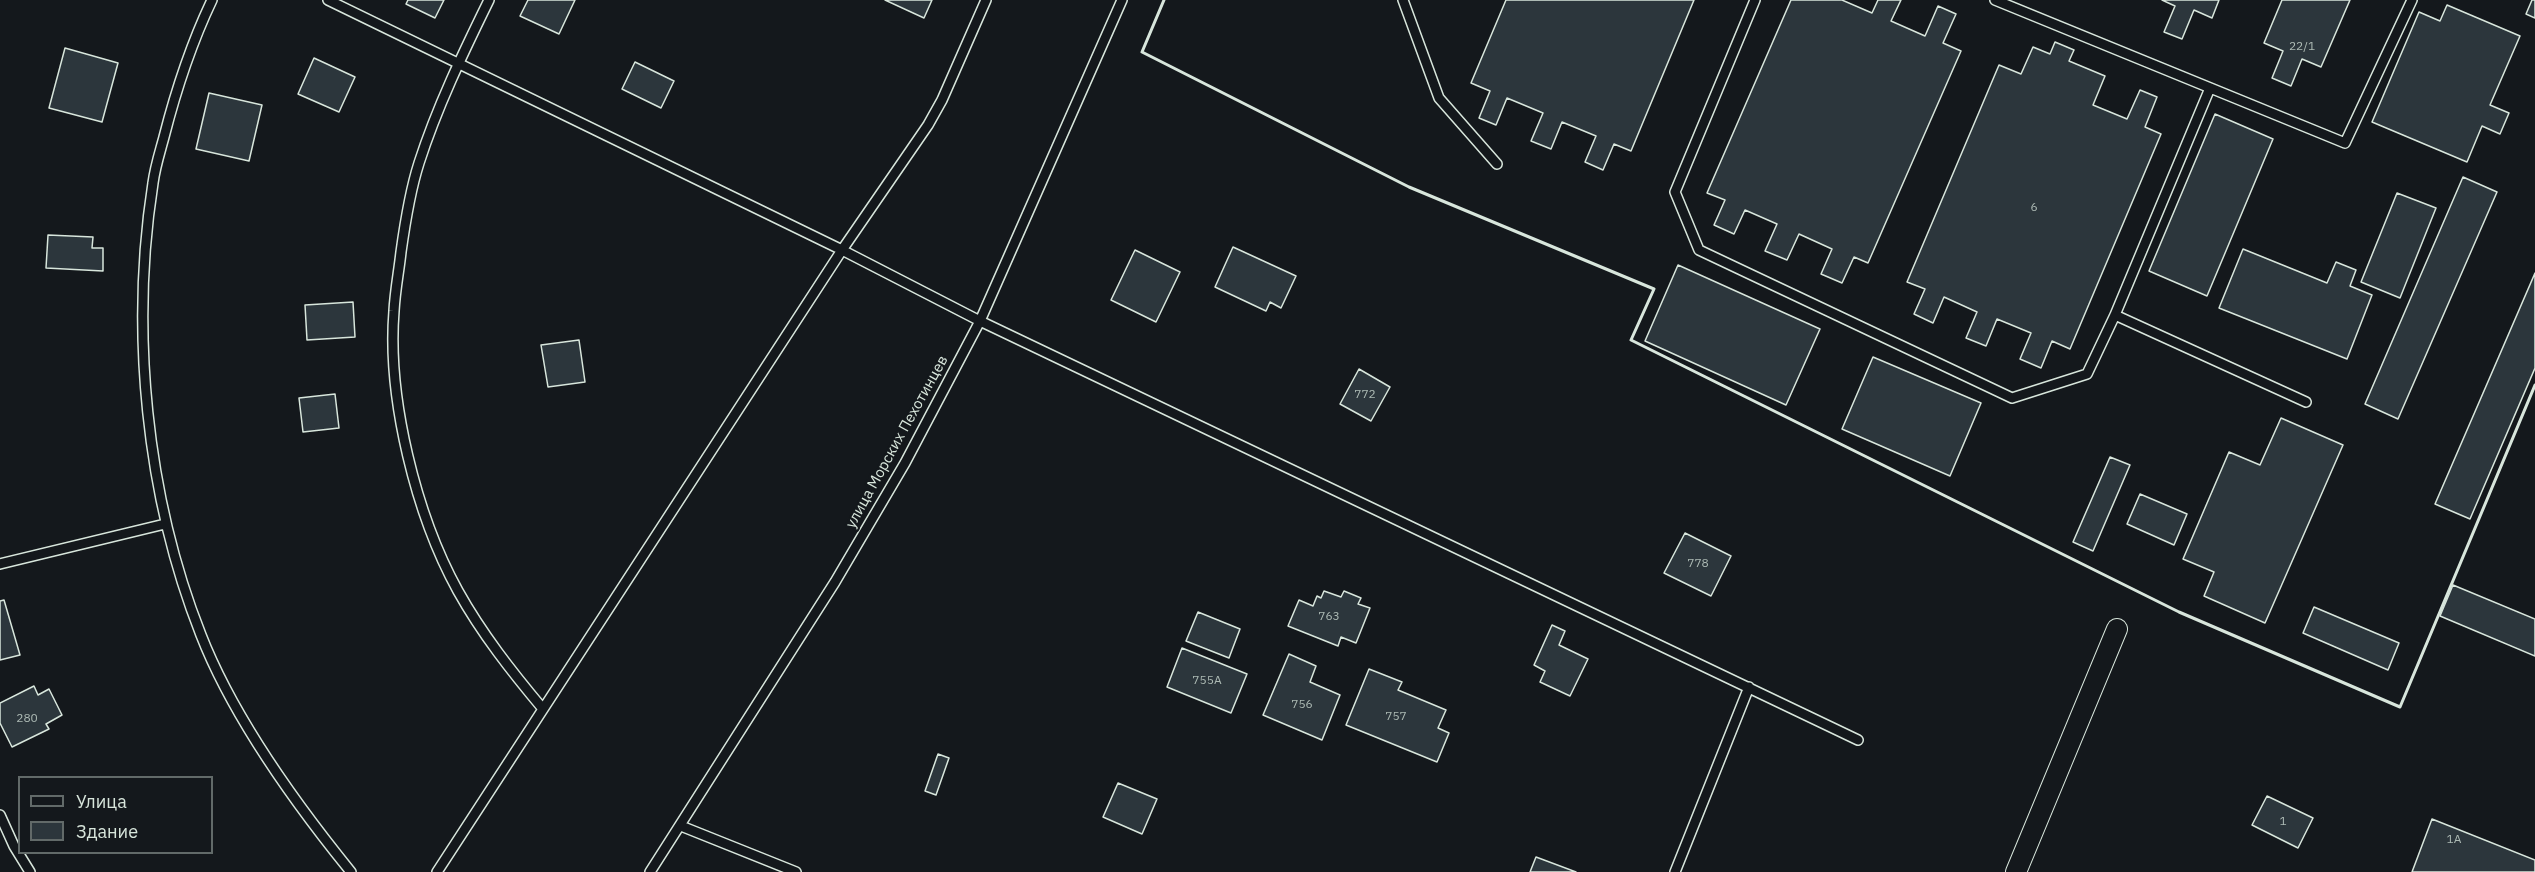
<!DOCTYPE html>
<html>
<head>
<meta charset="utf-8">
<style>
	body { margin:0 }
	#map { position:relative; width:2535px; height:872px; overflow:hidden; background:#14181c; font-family:"IBM Plex Sans",sans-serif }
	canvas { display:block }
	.legend { position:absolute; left:18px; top:776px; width:195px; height:78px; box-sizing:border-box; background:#14181c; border:2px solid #626a69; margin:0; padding:8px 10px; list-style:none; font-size:18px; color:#d8e6dc }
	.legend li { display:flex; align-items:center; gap:12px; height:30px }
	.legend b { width:30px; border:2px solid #626a69 }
</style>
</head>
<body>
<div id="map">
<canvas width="2535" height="872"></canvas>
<ul class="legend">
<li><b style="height:8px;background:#14181c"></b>Улица</li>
<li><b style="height:16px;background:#2c363c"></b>Здание</li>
</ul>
</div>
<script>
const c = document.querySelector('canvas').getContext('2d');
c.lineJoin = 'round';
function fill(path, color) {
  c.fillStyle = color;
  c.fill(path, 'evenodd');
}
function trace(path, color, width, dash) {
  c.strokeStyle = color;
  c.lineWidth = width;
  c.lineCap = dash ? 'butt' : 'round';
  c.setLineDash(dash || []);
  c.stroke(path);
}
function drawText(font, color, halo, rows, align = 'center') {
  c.font = font + ' "IBM Plex Sans",sans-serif';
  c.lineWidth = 4.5;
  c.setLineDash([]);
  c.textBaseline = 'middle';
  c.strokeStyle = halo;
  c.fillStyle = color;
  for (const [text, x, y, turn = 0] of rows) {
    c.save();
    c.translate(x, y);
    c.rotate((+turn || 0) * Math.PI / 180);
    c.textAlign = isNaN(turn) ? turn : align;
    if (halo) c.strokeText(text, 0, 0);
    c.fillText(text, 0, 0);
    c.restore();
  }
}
const building = new Path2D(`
	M408 0H444L435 18 406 4Z
	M528 0H575L559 34 520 16Z
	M885 0H932L924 18Z
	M1506 0H1694L1631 151 1614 144 1603 170 1585 162 1596 136 1562 122 1551 149 1531 141 1543 113 1507 98 1496 125 1479 118 1490 91 1471 83Z
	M1791 0H1842L1872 13 1878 0H1901L1891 21 1925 36 1938 6 1956 14 1943 43 1961 51 1868 263 1854 257 1842 283 1821 274 1832 249 1799 234 1787 260 1765 251 1777 224 1745 210 1734 234 1714 225 1725 200 1707 193Z
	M2162 0H2219L2212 18 2194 10 2182 39 2164 32 2175 6Z
	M2282 0H2350L2321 67 2302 59 2291 86 2272 78 2283 51 2264 43Z
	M2532 0H2535V18L2526 14Z
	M2447 5 2520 36 2490 105 2509 113 2500 134 2482 126 2467 162 2372 122 2419 12 2440 21Z
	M2055 42 2074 50 2069 61 2105 76 2093 105 2127 119 2140 90 2157 97 2145 127 2161 134 2070 349 2052 341 2041 368 2020 359 2031 333 1997 319 1986 346 1966 338 1977 312 1944 297 1933 323 1914 314 1925 289 1907 282 1999 65 2021 74 2033 47 2050 54Z
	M65 48 118 63 102 122 49 108Z
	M314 58 355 77 339 112 298 94Z
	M635 62 674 81 661 108 622 89Z
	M209 93 262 105 249 161 196 149Z
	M2215 114 2273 139 2207 296 2149 271Z
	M2463 177 2497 192 2398 419 2365 404Z
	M2397 193 2436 208 2400 298 2361 282Z
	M48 235 93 237 92 248H103V271L46 268Z
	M1233 247 1296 276 1281 308 1270 302 1266 311 1215 287Z
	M2243 249 2327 283 2336 262 2356 270 2350 286 2372 295 2347 359 2219 308Z
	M1135 250 1180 272 1156 322 1111 300Z
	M1678 265 1820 329 1786 405 1645 341Z
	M2535 273V368L2470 519 2435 504Z
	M353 302 355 337 307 340 305 305Z
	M579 340 585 382 548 387 541 345Z
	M1873 357 1981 403 1950 476 1842 429Z
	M1359 369 1390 387 1371 421 1340 404Z
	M335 394 339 428 303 432 299 398Z
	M2281 418 2343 445 2265 623 2204 596 2214 572 2183 559 2229 452 2260 465Z
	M2110 457 2130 465 2093 551 2073 542Z
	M2140 494 2187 514 2174 545 2127 524Z
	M1685 533 1731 556 1711 596 1664 573Z
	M2453 585 2535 619V656L2440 616Z
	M1324 591 1341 597 1344 591 1361 598 1358 604 1370 608 1356 643 1341 637 1338 646 1288 626 1299 600 1313 606 1317 596 1321 598Z
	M4 600 20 655 0 660V601Z
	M2314 607 2399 643 2388 670 2303 633Z
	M1198 612 1240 629 1229 658 1186 641Z
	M1552 625 1565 631 1559 645 1588 659 1570 696 1540 682 1545 671 1534 665Z
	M1182 648 1247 674 1231 713 1167 687Z
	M1289 654 1316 666 1310 682 1340 695 1322 740 1263 715Z
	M1369 669 1402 682 1398 690 1446 710 1438 728 1449 733 1437 762 1346 725Z
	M34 686 38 695 49 689 62 715 46 724 49 729 12 747 0 723V703Z
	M938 754 949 758 936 795 925 791Z
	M1118 783 1157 799 1142 834 1103 817Z
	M2267 796 2313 818 2298 848 2252 825Z
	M2432 819 2535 860V872H2412Z
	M1536 857 1576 872H1530Z`);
const lane = new Path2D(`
	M212 0C191 44 176 90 164 137 160 152 155 167 153 183 130 330 146 496 201 635 233 717 295 803 351 872
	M328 0 842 250 980 321 1858 740
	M489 0C463 53 437 107 419 163 410 191 405 223 401 252 399 271 395 291 394 311 387 398 416 515 458 591 482 634 512 672 543 709
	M1403 0 1439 98 1497 164
	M1755 0 1675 192 1699 250 2012 398 2087 374 2115 315 2210 88
	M1995 0 2345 143 2412 0
	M2115 315 2306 402
	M0 564 165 524
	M0 815 14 846 30 872
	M681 826 796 872
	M437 872 842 250 928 125 942 100 986 0
	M650 872 835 582 905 463 980 321 1122 0
	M1675 872 1749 687`);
const street = new Path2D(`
	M2016 872 2117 629`);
const wall = new Path2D(`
	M1164 0 1142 52 1409 187 1654 289 1631 340 2179 612 2400 707 2535 385`);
const numberNames = [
	["22/1",2302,47],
	["6",2034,208],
	["772",1365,395],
	["778",1698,564],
	["763",1329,617],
	["755А",1207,681],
	["756",1302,705],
	["757",1396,717],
	["280",27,719],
	["1",2283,822],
	["1А",2454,840]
];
const streetNames = [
	["улица Морских Пехотинцев",897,442,-61]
];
fill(building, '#2c363c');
trace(building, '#d8e6dc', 1.5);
trace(lane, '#d8e6dc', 12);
trace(street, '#d8e6dc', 22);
trace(lane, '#14181c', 9);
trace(street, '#14181c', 20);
trace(wall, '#d8e6dc', 3);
drawText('12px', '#adbab4', null, numberNames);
drawText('15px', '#d8e6dc', '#14181c', streetNames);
</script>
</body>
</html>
